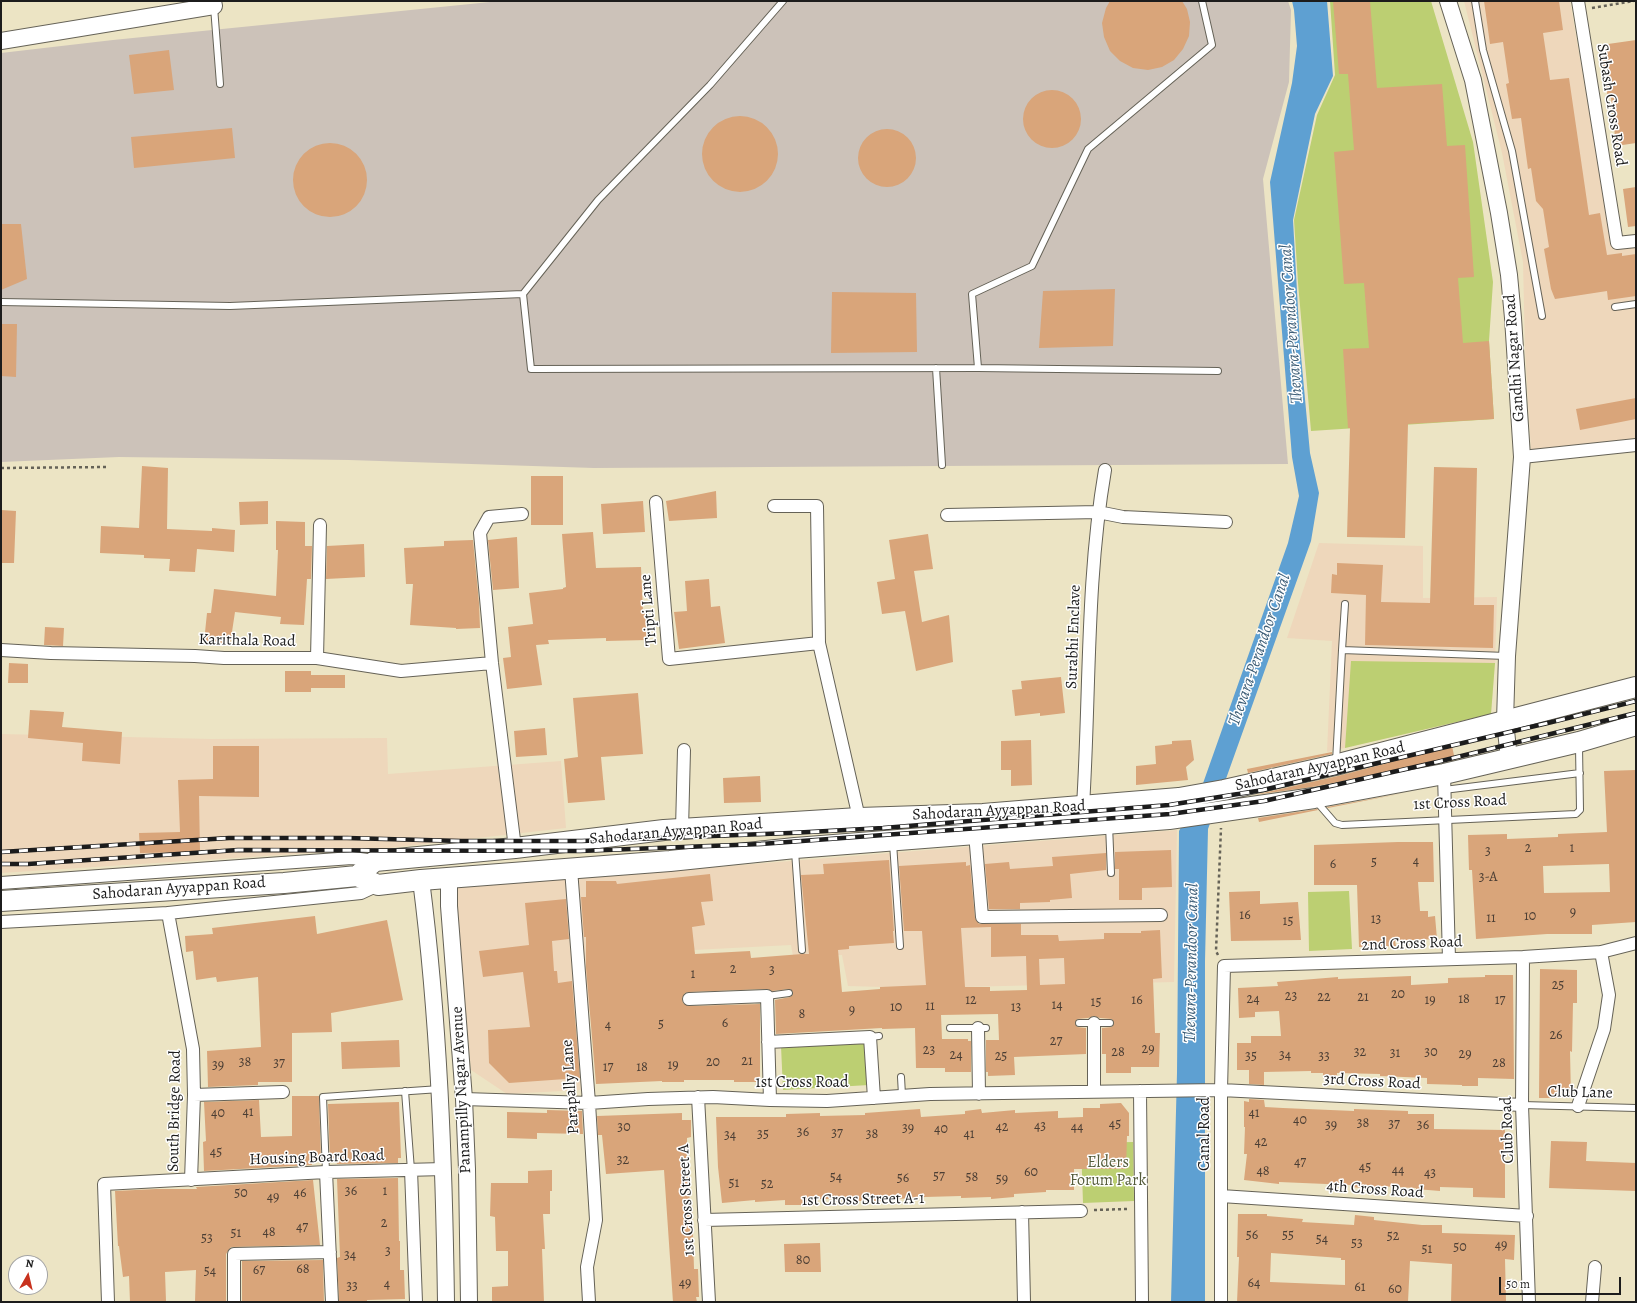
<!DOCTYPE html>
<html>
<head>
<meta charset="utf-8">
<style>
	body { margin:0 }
	#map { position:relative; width:1637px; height:1303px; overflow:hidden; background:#ece4c4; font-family:Alegreya,serif }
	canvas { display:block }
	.frame { position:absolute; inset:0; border:2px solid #1c1c1c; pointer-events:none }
	.north { position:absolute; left:8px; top:1255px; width:40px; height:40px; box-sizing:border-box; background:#fff; border:1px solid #a4a4a4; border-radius:50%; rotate:8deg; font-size:11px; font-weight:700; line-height:16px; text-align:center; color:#1c1c1c }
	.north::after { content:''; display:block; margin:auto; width:14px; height:18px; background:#c8321e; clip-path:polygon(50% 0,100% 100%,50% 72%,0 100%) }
	.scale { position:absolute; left:1499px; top:1277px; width:122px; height:18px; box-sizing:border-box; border:2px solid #1c1c1c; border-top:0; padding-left:5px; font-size:12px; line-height:14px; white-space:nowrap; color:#1c1c1c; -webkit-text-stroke:3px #fff; paint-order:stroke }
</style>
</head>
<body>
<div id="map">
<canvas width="1637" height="1303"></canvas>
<div class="frame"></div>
<div class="north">N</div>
<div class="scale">50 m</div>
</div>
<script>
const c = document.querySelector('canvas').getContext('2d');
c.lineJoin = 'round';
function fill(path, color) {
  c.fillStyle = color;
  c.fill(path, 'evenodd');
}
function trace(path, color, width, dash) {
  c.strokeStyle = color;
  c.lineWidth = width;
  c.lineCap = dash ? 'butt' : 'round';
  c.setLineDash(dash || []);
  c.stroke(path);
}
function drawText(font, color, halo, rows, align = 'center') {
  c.font = font + ' Alegreya,serif';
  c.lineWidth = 3;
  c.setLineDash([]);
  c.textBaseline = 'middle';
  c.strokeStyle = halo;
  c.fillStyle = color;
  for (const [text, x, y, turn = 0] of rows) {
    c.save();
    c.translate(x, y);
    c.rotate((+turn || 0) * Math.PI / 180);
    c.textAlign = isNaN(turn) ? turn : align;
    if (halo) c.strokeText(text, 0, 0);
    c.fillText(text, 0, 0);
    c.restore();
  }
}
const built = new Path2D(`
	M1464 1H1570L1613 248 1636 246V438L1531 451 1525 349 1523 262 1502 153Z
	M1319 543 1423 546V598L1497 597 1495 663 1491 714 1327 752 1332 641 1287 638Z
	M1 734 211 739 387 738 388 774 561 761 566 828 390 848 1 873Z
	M1177 830 1174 982 918 988 848 986 842 955 793 956 791 945 674 951 679 1003 575 1013 581 1090 507 1094 471 1070 454 888Z`);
const industrial = new Path2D(`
	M500 1H1288L1291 10 1289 82 1263 179 1288 464 594 468 349 460 119 457 1 462V53L113 40Z`);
const green = new Path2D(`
	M1330 1H1431L1473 142 1493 282 1489 341 1494 419 1311 431 1298 283 1294 220 1317 115 1335 75Z
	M1351 661 1495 663 1491 714 1345 748Z
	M1349 891 1352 949 1309 951 1308 892Z
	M866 1041 869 1085 783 1090 781 1046Z
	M1133 1142 1134 1201 1083 1203 1081 1143Z`);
const water = new Path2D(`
	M1292 1H1327L1333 76 1315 114 1293 220 1300 345 1310 453 1319 493 1311 541 1208 829 1205 961V1302H1171L1177 1073 1179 831 1201 789 1288 543 1299 496 1292 457 1270 182 1292 83 1297 46 1294 10Z`);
const building = new Path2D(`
	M1110 1H1182L1187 9 1190 22 1189 36 1183 49 1174 60 1162 67 1148 70 1133 68 1120 61 1110 51 1104 37 1102 23 1106 8Z
	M1333 1H1370L1377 88 1442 84 1447 146 1465 145 1474 277 1458 278 1463 343 1489 341 1494 419 1408 424 1405 538 1347 537 1350 428H1348L1343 349 1369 348 1364 283 1344 284 1334 152 1354 150 1348 74H1339Z
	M1484 1H1559L1563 30 1543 33 1550 80 1569 78 1589 215 1600 213 1607 255 1622 253V256L1636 254V296L1608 300 1607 291 1555 299 1551 289 1544 249 1549 247 1543 209 1536 201 1531 168 1528 169 1521 118 1512 119 1506 84 1509 83 1503 42 1490 44Z
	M1636 40V143L1616 146 1611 98H1608L1604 75 1601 45Z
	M169 50 174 90 134 94 129 55Z
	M1023 119a29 29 0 1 1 58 0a29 29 0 1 1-58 0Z
	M702 154a38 38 0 1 1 76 0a38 38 0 1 1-76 0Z
	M232 128 235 158 134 168 131 137Z
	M858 158a29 29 0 1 1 58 0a29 29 0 1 1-58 0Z
	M293 180a37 37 0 1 1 74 0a37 37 0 1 1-74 0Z
	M1636 187V226L1628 227 1623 189Z
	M1 224H21L27 279 1 290Z
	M1115 289 1113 346 1039 348 1043 291Z
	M832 292 916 293 917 352 831 353Z
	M1 324H17L16 377 1 376Z
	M1636 398V419L1580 430 1576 409Z
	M142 466 168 468 167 529 212 531V528L235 530 234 552 197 549 195 572 169 571 170 559 144 558V555L100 553 101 526 139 528Z
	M1434 467 1477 468 1474 605H1494L1493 648 1365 645 1366 595 1331 593 1332 574 1337 575V563L1383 565 1381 602 1430 603Z
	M531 476H563V525H531Z
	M716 491 717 518 669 521 666 501Z
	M268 501V524L240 525 239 502Z
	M643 501 645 532 603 534 601 504Z
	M1 510 16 511 14 563H1Z
	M276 521 305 522V546H312L311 579H307L304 625 280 624 281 617 235 612 230 645 204 642 207 613H211L214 589 276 596 278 550H276Z
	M593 532 596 568 641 567 643 612H646L647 640 606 641V638L548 640 549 644 536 645 542 685 507 689 503 658 511 657 508 627 533 624 529 593 563 589V588L566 587 562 534Z
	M928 534 933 569 914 571 922 622 949 615 953 662 916 671 905 611 882 614 877 582 895 579 889 540Z
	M517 537 519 588 493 590 488 540Z
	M473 540 479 603 480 628 456 629V628L410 625 413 584H406L404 548 444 546V541Z
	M364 544 365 577 326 579 327 546Z
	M709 579 711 607 720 606 725 643 679 649 674 612 687 611 685 581Z
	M45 627 64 628 63 646 44 645Z
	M9 663 28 664V683H8Z
	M285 671H311V675H345V688H311V692H285Z
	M1061 677 1065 713 1040 716V713L1015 716 1012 690 1022 689 1021 681Z
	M638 693 643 754 601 757 605 800 568 803 564 759 578 757 573 698Z
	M30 710 64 712 62 727 122 732 120 764 82 761 83 743 28 738Z
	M545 728 547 755 516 757 514 731Z
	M1031 740 1032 785 1011 786V770H1001V741Z
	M1191 740 1194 760 1186 767 1188 780 1136 785V766L1156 764 1155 746 1172 744V741Z
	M213 746H259V797L199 796 200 852 140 853 139 833 180 832 178 780 213 779Z
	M1452 746 1455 760 1312 787 1254 795 1338 776Z
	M1332 752V754L1248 773 1247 769Z
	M1636 770V922L1592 925V934H1547L1476 939 1472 870H1469L1468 835 1507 834V839L1558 837V834L1607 832 1604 771ZM1609 864 1610 892 1544 893 1543 866Z
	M760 776 761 802 724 803 723 778Z
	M1404 793 1328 808 1327 807Z
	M1317 809 1318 810 1259 822 1258 818Z
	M1398 842H1433L1434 882H1418L1420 911H1428V917L1435 916 1437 939 1395 941 1396 946 1359 947 1357 885H1314V845Z
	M1171 850 1172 887 1142 888V900H1119V869H1115V852Z
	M1106 853V870L1070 874 1072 898 1050 900V902L1020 903V909H989L985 864 1009 862 1010 869 1053 866 1052 857Z
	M889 860 894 931H893L894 943 849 946V949L838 950 842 992 880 989V987L926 985 922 931H904L899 866 966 862V866L970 865 975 918 979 924H1021V935H1058L1059 941 1104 939V933H1141V931L1160 930 1162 978 1153 979 1155 1033H1160L1159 1067H1131V1073H1106V1054H1102V1028L1112 1027 1114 1023 1112 1019 1100 1018 1094 1016 1088 1018 1077 1019 1075 1023 1077 1027 1086 1028V1054L1014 1057 1015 1075 988 1076V1072H986V1040H999L998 1014 941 1015 942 1039H968V1041H971V1072H945V1068H916L915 1028 882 1029V1028L776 1034 775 1000 790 997 793 995V992L790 989 772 991 767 989 689 992 685 993 682 999 683 1003 689 1006 760 1004V1082H734V1080H684V1082H662V1081L596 1084 586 967V937H584L581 897H586V881H616L617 884 710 874 713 901 701 902 705 925 692 927 695 954 750 951 751 958 802 954H809L801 875 824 874 823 864ZM991 927V957L1026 956 1027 990 990 991V987H965L961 928ZM1064 958 1065 984 1040 985 1039 959Z
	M1260 891V904L1298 902 1301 940 1231 941 1229 892Z
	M566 899 569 939 552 941 554 971H557L558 983 572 981 580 1078 509 1083 489 1063 488 1030 530 1027 523 972 483 977 479 951 529 945 525 903Z
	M315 916 317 934 387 920 403 1000 331 1013 332 1032 292 1033V1082H258V1085L208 1087 207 1051 261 1047 258 977 217 982 216 977 196 980 193 951 186 952 185 936 213 934 212 928Z
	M1540 969 1577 970V1003H1573L1572 1052 1570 1051 1571 1098H1539Z
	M1485 975H1513L1514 1079 1478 1078V1086H1462V1085L1427 1084V1078L1380 1076V1074L1337 1073V1078L1323 1079V1073H1311V1071L1264 1072V1085L1249 1084V1070H1237V1043H1251V1036H1281L1279 1011 1255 1012V1017L1239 1018 1238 988 1278 986 1277 982 1338 977V979L1411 976V985L1448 983V978L1485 977Z
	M399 1040 400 1067 342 1069 341 1042Z
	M292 1096H319L321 1160 311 1161 312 1165 204 1171 203 1142 206 1141 204 1102 259 1100 261 1137 292 1136Z
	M1249 1099 1264 1100 1265 1107 1283 1108 1354 1111V1109L1408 1111V1114H1434V1129L1505 1130V1198L1473 1197V1188L1440 1187V1191L1416 1189V1188L1378 1186 1377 1189 1350 1187V1185L1279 1182V1184L1244 1180 1247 1154H1244L1245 1127H1244V1101L1249 1102Z
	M399 1102 401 1158H398V1163L337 1164 336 1160H330L328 1104Z
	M1121 1103 1129 1113V1136H1127L1126 1169H1074V1190H1046V1192L1014 1194V1197L991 1199V1197L961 1198V1196L925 1197 885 1200V1201H850L831 1197V1199H817V1205H785V1200L755 1202V1200L722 1203 718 1167 716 1117H786V1114L820 1113V1116L865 1115V1113L920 1109 921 1117 965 1114V1111L981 1109 982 1113 1015 1110V1113L1058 1111V1118L1083 1117V1108H1100V1104Z
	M547 1110 582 1111 583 1134 537 1133V1139L507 1138V1112L547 1113Z
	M682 1113V1120H691V1137L687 1138V1161L690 1205H692L694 1269H698L699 1297H696L697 1302H673L664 1170 606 1174 602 1135H598L597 1116Z
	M1551 1141 1587 1142 1586 1161 1636 1163V1191L1549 1188Z
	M552 1170V1191H550V1214H543L545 1249H542L544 1302H492V1287L508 1286V1251H496L495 1217 490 1216 491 1183H528V1171Z
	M398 1178 399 1241H400V1270H404L405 1299 367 1300V1302H339L337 1258 340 1257 337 1179Z
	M313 1180 320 1245 231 1247 226 1254V1302H195L196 1270 165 1272 166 1301 130 1302 129 1276 123 1277 119 1246H118L115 1191 156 1189H197L196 1187Z
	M1238 1214H1267V1216L1303 1219 1302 1222 1354 1225 1355 1215 1374 1217V1220L1422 1225H1442V1233L1515 1235 1514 1260 1505 1259 1506 1302H1451L1452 1264 1410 1261 1408 1302H1237L1239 1257H1237ZM1271 1253 1341 1258V1260H1345V1285L1270 1282Z
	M820 1243 821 1272H785L784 1244Z
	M323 1260 324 1302H242V1261Z`);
const path = new Path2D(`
	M1592 8 1634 1
	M1 468 108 467
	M1218 955 1216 951 1221 828
	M1094 1210 1127 1209`);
const service = new Path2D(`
	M1475 1 1483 50 1512 151 1542 316
	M214 7 220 84
	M523 294 598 200 710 85 783 1
	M1 302 230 306 523 294 531 369 978 368 1218 371
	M1615 307 1636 304
	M936 368 942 465
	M978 368 972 294 1032 266 1088 149 1212 45 1202 1
	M1342 650 1345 604
	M1336 762 1342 650 1506 656
	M1444 790 1580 773
	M1316 801 1335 823 1342 825 1576 814 1580 810 1579 746
	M1109 825 1111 873
	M893 843 900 946
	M795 851 802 950
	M767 996 789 993
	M1079 1023H1110
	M950 1028H986
	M870 1037 879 1036
	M901 1077 902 1095
	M405 1091 411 1170
	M1522 1105 1636 1108
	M326 1172 323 1097 440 1089`);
const minor = new Path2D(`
	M1578 1 1617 243 1636 241
	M1522 457 1636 445
	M656 502 669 659 819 643
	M774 506H817L819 643 859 818
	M947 515 1098 512 1123 517 1226 522
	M1 650 51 653 195 656 224 658H317L401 671 492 663
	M317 658 320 525
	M1444 774 1449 959
	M1083 806C1090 694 1086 581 1105 470
	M682 829 684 750
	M975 833 982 917 1161 915
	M515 848 492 663 480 533 489 517 522 514
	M571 869 589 1103 596 1220 587 1267 589 1302
	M1 883 352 858 375 861
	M168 913 193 1049 194 1095 191 1180
	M1 922 168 913 361 893 378 885
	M1523 957 1522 1105 1529 1302
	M689 999 767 996 770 1100
	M1094 1023V1091
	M978 1028 979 1094
	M768 1042 870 1037 874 1098
	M1140 1091 1142 1302
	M194 1095 283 1092
	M698 1097 709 1302
	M464 1099 589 1103 648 1099 713 1097 770 1100 827 1101 930 1094 1221 1090 1522 1105
	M1578 1106 1604 1029 1609 995 1601 952
	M411 1170 416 1302
	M326 1172 332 1302
	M1221 1196 1527 1216
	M1022 1212 1024 1302
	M704 1220 1081 1211
	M108 1302 104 1184 326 1172 444 1169
	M234 1302V1254L330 1252
	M1221 1302V1090L1224 966 1523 957 1601 952 1636 943
	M1592 1302 1595 1267`);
const tertiary = new Path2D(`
	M1448 1 1473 80 1499 213 1509 275 1513 318 1522 457 1507 656 1505 721 1509 759
	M1 41 214 6 213 1
	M449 879V906L464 1099 467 1169 469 1302
	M421 880C439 1020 444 1161 446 1302`);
const primary = new Path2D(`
	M357 876 375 861 515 848 664 830 859 818 983 814 1179 798 1224 790 1335 765 1636 687
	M1 901 284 883 357 876 378 885 421 880 670 861 795 848 1169 819 1314 798 1444 774 1579 742 1636 725`);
const rail = new Path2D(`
	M1 852 229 838H347L461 841H582L790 833 883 828 1169 805 1263 790 1552 722 1636 701
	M1 864H28L238 850 580 851 761 844 1170 814 1264 801 1437 762 1636 713`);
const numberNames = [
	["2",1528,849],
	["1",1572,849],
	["3",1488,852],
	["4",1416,862],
	["5",1374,863],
	["6",1333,865],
	["3-A",1488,878],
	["9",1573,913],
	["16",1245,916],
	["10",1530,917],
	["11",1491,919],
	["13",1376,920],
	["15",1288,922],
	["2",733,970],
	["3",772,971],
	["1",693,975],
	["25",1558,986],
	["20",1398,995],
	["23",1291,997],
	["22",1324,998],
	["21",1363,998],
	["24",1253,1000],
	["18",1464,1000],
	["12",971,1001],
	["16",1137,1001],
	["19",1430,1001],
	["17",1500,1001],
	["15",1096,1003],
	["14",1057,1006],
	["11",930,1007],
	["10",896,1008],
	["13",1016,1008],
	["9",852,1011],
	["8",802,1015],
	["6",725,1024],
	["5",661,1025],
	["4",608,1026],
	["26",1556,1036],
	["27",1056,1042],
	["29",1148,1050],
	["23",929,1051],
	["28",1118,1053],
	["32",1360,1053],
	["30",1431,1053],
	["31",1395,1054],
	["29",1465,1055],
	["24",956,1056],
	["34",1285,1056],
	["25",1001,1057],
	["35",1251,1057],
	["33",1324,1057],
	["21",747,1062],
	["38",245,1063],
	["20",713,1063],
	["37",279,1064],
	["28",1499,1064],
	["39",218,1066],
	["19",673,1066],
	["17",608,1068],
	["18",642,1068],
	["41",248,1113],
	["40",218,1114],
	["41",1254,1114],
	["40",1300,1121],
	["38",1363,1124],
	["45",1115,1125],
	["37",1394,1125],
	["39",1331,1126],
	["36",1423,1126],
	["43",1040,1127],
	["30",624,1128],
	["42",1002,1128],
	["44",1077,1128],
	["39",908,1129],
	["40",941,1130],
	["36",803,1133],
	["37",837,1134],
	["35",763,1135],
	["38",872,1135],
	["41",969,1135],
	["34",730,1136],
	["42",1261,1143],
	["45",216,1153],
	["32",623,1161],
	["47",1300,1163],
	["45",1365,1168],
	["44",1398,1171],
	["48",1263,1172],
	["60",1031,1173],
	["43",1430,1174],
	["57",939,1177],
	["54",836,1178],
	["58",972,1178],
	["56",903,1179],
	["59",1002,1180],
	["51",734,1184],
	["52",767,1185],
	["36",351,1192],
	["1",385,1192],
	["50",241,1194],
	["46",300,1194],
	["49",273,1198],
	["2",384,1224],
	["47",302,1228],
	["48",269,1233],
	["51",236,1234],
	["56",1252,1236],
	["55",1288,1236],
	["52",1393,1237],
	["53",207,1239],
	["54",1322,1240],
	["53",1357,1244],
	["49",1501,1246],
	["50",1460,1248],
	["51",1427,1250],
	["3",388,1252],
	["34",350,1256],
	["80",803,1261],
	["68",303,1270],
	["67",259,1271],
	["54",210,1272],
	["49",685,1284],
	["64",1254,1284],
	["4",387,1285],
	["33",352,1287],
	["61",1360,1288],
	["60",1395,1290]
];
const streetNames = [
	["Subash Cross Road",1611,105,81],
	["Gandhi Nagar Road",1515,358,-94],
	["Tripti Lane",649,610,-95],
	["Surabhi Enclave",1074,637,-88],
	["Karithala Road",247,641,1],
	["Sahodaran Ayyappan Road",1320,767,-13],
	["1st Cross Road",1460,803,-3],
	["Sahodaran Ayyappan Road",999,811,-3],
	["Sahodaran Ayyappan Road",676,832,-5],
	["Sahodaran Ayyappan Road",179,889,-4],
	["2nd Cross Road",1412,944,-2],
	["3rd Cross Road",1372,1082,3],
	["1st Cross Road",802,1083],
	["Parapally Lane",571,1087,-94],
	["Panampilly Nagar Avenue",462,1090,-93],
	["Club Lane",1580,1093,1],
	["South Bridge Road",175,1111,-89],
	["Club Road",1508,1130,-92],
	["Canal Road",1205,1134,-90],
	["Housing Board Road",317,1158,-2],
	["4th Cross Road",1375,1190,4],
	["1st Cross Street A",687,1200,-93],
	["1st Cross Street A-1",863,1200,-1]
];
const parkNames = [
	["Elders",1108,1163],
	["Forum Park",1108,1181]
];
const waterNames = [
	["Thevara-Perandoor Canal",1292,324,-94],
	["Thevara-Perandoor Canal",1260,650,-71],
	["Thevara-Perandoor Canal",1192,963,-89]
];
fill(built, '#eed7bb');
fill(industrial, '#ccc2b9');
fill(green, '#bccf72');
fill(water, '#5ea0d2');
fill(building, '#d9a57a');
trace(service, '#656257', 8);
trace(minor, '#656257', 14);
trace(tertiary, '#656257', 18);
trace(primary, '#656257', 22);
trace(path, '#656257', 2.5, [3, 3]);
trace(service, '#fff', 6);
trace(minor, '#fff', 12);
trace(tertiary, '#fff', 16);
trace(primary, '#fff', 20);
trace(rail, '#1c1c1c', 4.5);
trace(rail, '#fff', 3, [9]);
drawText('14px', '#4b3e34', null, numberNames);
drawText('16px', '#1c1c1c', '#fff', streetNames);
drawText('16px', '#545b3a', '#fff', parkNames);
drawText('italic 17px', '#3d5e77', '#fff', waterNames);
</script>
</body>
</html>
